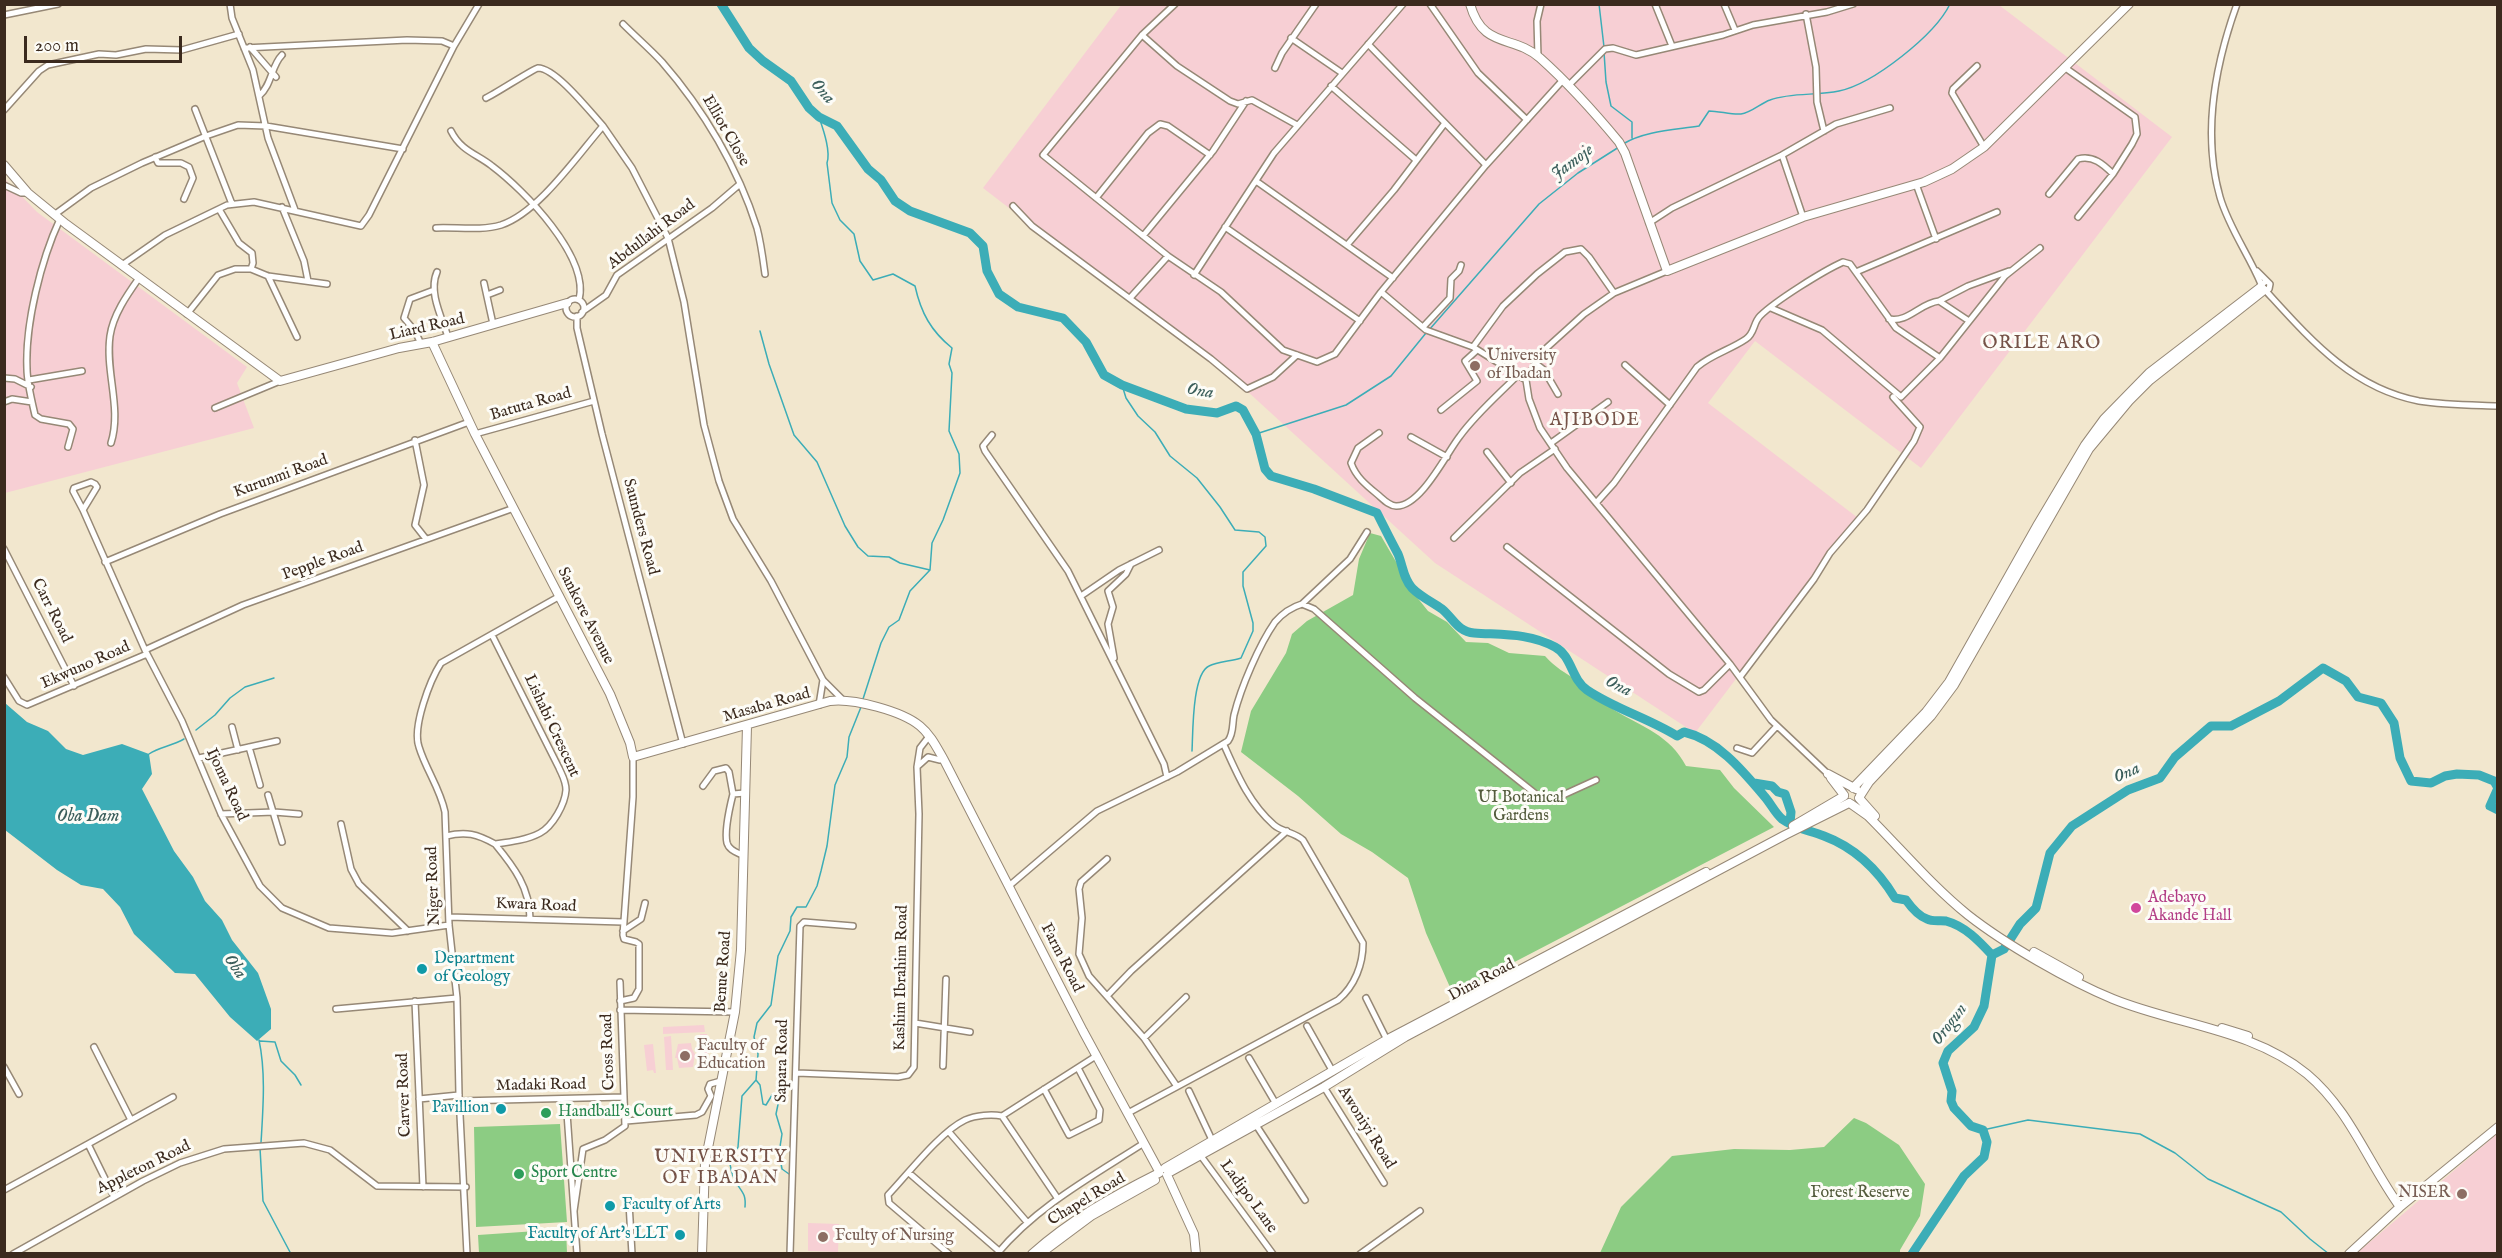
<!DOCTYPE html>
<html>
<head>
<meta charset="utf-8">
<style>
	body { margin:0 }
	#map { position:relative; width:2502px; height:1258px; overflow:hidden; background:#f2e7ce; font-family:"IM FELL English",serif }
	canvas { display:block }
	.frame { position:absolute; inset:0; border:6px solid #3b2a1e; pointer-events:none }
	.scale { position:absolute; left:24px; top:36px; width:158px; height:27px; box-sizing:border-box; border:3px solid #3b2a1e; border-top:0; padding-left:8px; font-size:18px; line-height:21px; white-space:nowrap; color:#3b2a1e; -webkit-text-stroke:4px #fdfcf7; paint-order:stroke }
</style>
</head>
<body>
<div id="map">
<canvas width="2502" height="1258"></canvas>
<div class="frame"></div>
<div class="scale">200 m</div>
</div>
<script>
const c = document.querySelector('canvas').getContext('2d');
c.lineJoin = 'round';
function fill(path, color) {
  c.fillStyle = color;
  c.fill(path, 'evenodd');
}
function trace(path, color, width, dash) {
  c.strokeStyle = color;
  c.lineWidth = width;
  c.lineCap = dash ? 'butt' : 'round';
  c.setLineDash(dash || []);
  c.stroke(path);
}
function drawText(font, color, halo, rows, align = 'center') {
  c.font = font + ' "IM FELL English",serif';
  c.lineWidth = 6;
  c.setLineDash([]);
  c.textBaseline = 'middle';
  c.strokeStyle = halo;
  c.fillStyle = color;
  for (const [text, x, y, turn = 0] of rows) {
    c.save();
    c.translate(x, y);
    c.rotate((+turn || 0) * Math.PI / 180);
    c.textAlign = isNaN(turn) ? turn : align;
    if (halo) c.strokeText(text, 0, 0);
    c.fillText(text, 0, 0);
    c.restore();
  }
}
const built = new Path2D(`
	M1122 4 1999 5 2172 137 1921 468 1755 341 1708 403 1858 518 1695 733 1435 563 1247 391 983 188Z
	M4 178 37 212 247 367 237 383 254 428 5 493Z
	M704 1025 705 1032 663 1034V1027Z
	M700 1034H707L709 1068H702Z
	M671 1036 673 1070H666L664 1037Z
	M691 1043 692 1049 695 1054 693 1067 679 1068 677 1058H675L678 1044Z
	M653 1044 656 1073H654L653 1070 647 1071 644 1045Z
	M2497 1134V1253H2357Z
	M808 1223 839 1224 838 1252 808 1251Z`);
const green = new Path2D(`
	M1370 533 1381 536 1416 596 1428 611 1447 622 1466 642 1488 643 1509 653 1545 656C1556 668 1564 672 1578 681 1591 689 1601 702 1614 710 1642 727 1670 735 1686 766L1720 770 1734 788 1774 827 1453 994 1426 933 1408 878 1372 852 1341 834 1298 796 1241 752 1251 711 1286 653 1292 634 1307 621 1353 595 1359 559Z
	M1854 1118 1866 1123 1899 1145 1925 1184 1920 1216 1900 1250V1253H1600L1621 1207 1672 1156 1734 1149 1790 1150 1824 1147Z
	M560 1124 567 1222 476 1227 474 1127Z
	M566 1229 567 1253H479L478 1235Z`);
const water = new Path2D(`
	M5 703 27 722 48 731 66 749 83 755 122 744 149 754 152 774 142 789 174 851 193 877 205 901 222 920 232 940 258 973 271 1009V1029L257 1041 230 1017 195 974 175 973 134 934 120 907 103 889 81 885 57 870 5 830Z`);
const stream = new Path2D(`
	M1599 4 1604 47
	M1604 52 1606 82 1611 106 1632 122V138
	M819 117C823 129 831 151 827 163L832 203 840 220 854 234 860 261 873 280 893 274 915 286C921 313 931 331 952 348L949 364 952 373 949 431 959 454 960 473 943 520 932 543 930 570 910 591 899 620 889 627 881 643 863 699
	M1623 144C1645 131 1674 130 1699 126L1709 111C1719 111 1732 115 1741 114 1751 113 1761 103 1770 100 1792 92 1817 96 1839 91 1873 84 1935 35 1950 4
	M1429 330 1539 204 1578 173 1619 147
	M760 331 769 364 794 435 817 462 845 526 858 547 868 556 889 557 900 563 930 570
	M1122 385 1126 398 1138 416 1155 432 1170 456 1197 478 1220 507 1235 530 1259 532 1265 537 1266 546 1243 572V586L1253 623V631L1241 658C1232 661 1217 662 1209 666 1192 674 1193 733 1192 751
	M1256 434 1346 405 1391 376 1426 333
	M196 730 215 715 230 698 245 687 274 678
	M149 754C159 747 172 746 184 739
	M259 1040C266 1073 263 1109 261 1143
	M260 1041 275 1042 281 1061 295 1075 301 1085
	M756 1080 760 1085 763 1104 766 1105 772 1095H780L776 1114 782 1134 779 1153 782 1169 789 1174
	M1983 1130 2028 1120 2140 1134 2175 1153 2208 1179 2281 1212 2310 1239 2329 1254
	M260 1148 263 1201 291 1254
	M745 1207C746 1195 743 1193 737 1184 733 1178 731 1170 730 1164L738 1147 742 1096 756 1080 758 1054 754 1037 757 1023 771 1005 778 956 790 931 791 917 797 907H806L817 886 821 871 827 846 835 785 847 757 849 737 861 707`);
const river = new Path2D(`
	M721 4 749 48 763 61 791 81 809 108 819 117 837 126 868 169 881 180 895 201 910 211 970 233 983 246 987 271 999 294 1018 307 1063 318 1086 342 1104 375 1122 385 1186 409 1217 413 1236 406 1243 410 1256 434 1265 469 1271 476 1314 489 1377 513C1384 527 1391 541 1398 554 1403 566 1403 578 1412 588 1421 597 1432 602 1442 609 1453 618 1458 632 1474 633 1503 635 1529 633 1555 647 1572 656 1571 679 1587 690 1615 709 1648 718 1677 736L1684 732C1718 740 1743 771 1765 797 1771 804 1775 813 1782 819 1796 829 1809 830 1824 836 1856 848 1878 870 1895 898L1906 900C1911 907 1918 916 1927 919 1933 922 1940 920 1946 921 1965 926 1979 941 1992 955
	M1754 783 1772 786 1778 792 1785 794 1791 812 1790 823
	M1992 955 2004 949 2020 924 2036 908 2050 853 2072 826 2128 790 2160 778 2175 757 2211 726H2231L2279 701 2323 668 2346 681 2358 697 2381 703 2394 723 2400 758 2411 781 2431 783 2445 776 2457 774 2479 775 2494 781 2498 788 2490 806 2498 810
	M1912 1254 1964 1176 1984 1157 1987 1142 1983 1130 1971 1126 1954 1108 1951 1101 1952 1091 1943 1063 1948 1051 1974 1027 1984 1006 1992 955`);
const street = new Path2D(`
	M230 4 232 18 253 70 268 138 295 210
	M1175 4 1142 35 1043 155 1168 256 1221 292 1283 350 1317 362 1335 354 1381 292 1486 165 1368 44
	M1430 4 1478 73 1527 120
	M1655 4 1672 46
	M1724 4 1735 30
	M2237 4C2215 65 2202 134 2220 197 2229 228 2249 255 2261 284
	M1806 14 1816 67 1817 102 1824 131
	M4 15 58 4
	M623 24C636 37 650 49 662 62 704 110 738 168 757 228 761 243 763 259 765 274
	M1142 35 1177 66 1230 101 1238 104 1252 100 1297 125
	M1291 38 1342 73
	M454 46 479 4
	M250 47 276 77
	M1538 57 1537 21 1541 4
	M1977 66 1953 89 1952 93 1984 147
	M2064 67 2135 117 2137 134 2132 144 2113 174 2078 217
	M1275 68 1282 53 1316 4
	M1331 86 1416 160
	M1568 86 1605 49 1613 48 1636 55 1723 35 1753 25 1827 12 1853 4
	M259 96C272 85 271 66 282 55
	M486 98C495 94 533 69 538 68 556 68 591 113 603 126
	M195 109 232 204
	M4 110 39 71 48 65 99 54 116 55 146 49 182 50 239 34
	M451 131C461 151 477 154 492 166 524 190 590 257 579 300
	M1782 155 1803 217
	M155 157 158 163H181L189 167 193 178 184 199
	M1486 165 1562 81
	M1256 181 1393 278
	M1916 184 1936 239
	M4 185 21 193H28
	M2049 194 2078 159C2093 155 2103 164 2113 174
	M1096 198 1148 133 1160 124 1168 126 1210 155
	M1013 206 1032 226 1211 359 1247 389 1273 377 1297 355
	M282 207 304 261 308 281
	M219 209 239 243 252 253 253 263 251 269
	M54 215 91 188 142 163 206 136 238 125 266 126 403 149
	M60 219C41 260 25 324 27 369 27 382 32 402 35 415L41 419 69 424 73 429 68 447
	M1649 223 1672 208 1782 155 1836 124 1890 108
	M1225 227 1360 321
	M436 228C456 227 481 231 501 225 538 213 577 156 603 126L632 168 668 238 684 302 704 425 719 481 733 519 771 581 823 680 843 700
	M1143 236 1213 151 1246 101
	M1347 245 1394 190 1445 123
	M122 265 165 235 227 205 254 202 361 226 369 215 454 46 442 41 407 40 244 48
	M1667 271 1614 293 1584 314 1542 352 1526 380 1529 399 1540 428 1567 468 1730 664 1771 720 1828 774
	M2257 271 2270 284 2269 289 2265 290 2261 285 2266 281
	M437 272C428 292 442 318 448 337
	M1856 272 1997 212
	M1194 275 1274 153 1403 4
	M268 276 297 337
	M484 283 493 324
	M2265 290C2309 338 2351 388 2419 401 2445 405 2472 405 2498 406
	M1381 292 1426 330 1473 347 1526 380
	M487 295 500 290
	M1130 298 1168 256
	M566 308a9 9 0 1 1 18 0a9 9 0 1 1-18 0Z
	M1939 301 1968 286 2009 271
	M1771 308 1822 330 1901 397 1940 358 2005 276 2040 248
	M582 312 606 295 617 275 712 208 740 184
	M187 314 218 275 235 269H251L268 276 327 284
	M577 316V328L602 434 683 744
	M1889 319C1908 323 1920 303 1939 301L1969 321
	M1423 327 1450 298 1451 279 1459 271 1461 265
	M421 344 415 331 404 318 410 299 434 290
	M1473 347 1503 306 1537 274 1565 252 1581 249 1589 257 1614 293
	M1535 363 1544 370 1558 394
	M1625 365 1670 405
	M4 378 15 379 31 387
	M29 380 82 371
	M4 402 12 399 32 402
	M215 408 280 381
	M1441 410 1477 381 1465 361 1476 351
	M1379 433 1358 448 1351 463C1356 477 1366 485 1377 494 1383 499 1389 506 1396 506 1421 507 1447 452 1460 436 1476 414 1498 395 1517 376
	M475 434 594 401
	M992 435 983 446 985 451 1068 571 1164 764 1167 777
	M1411 437 1447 457
	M415 440 424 485 415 525 426 539
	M111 443C122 408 105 372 110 336 113 315 127 295 139 278
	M1551 443 1608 402
	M1487 452 1511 483
	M1596 503 1614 483 1697 367C1712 354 1730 350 1746 339 1755 333 1753 323 1760 316 1775 301 1823 271 1843 262L1850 264 1896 328 1940 358
	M83 510 73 491 74 488 91 482 95 484 97 487 83 510 145 650 182 721 221 814 260 886 282 908 329 928 392 933 449 925
	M1454 538 1520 473 1555 449
	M1507 547 1669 674 1699 692 1704 690 1730 664
	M4 549 74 686
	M105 562 220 514 469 422
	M1081 596 1119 570 1159 550
	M1302 604 1350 559 1367 532
	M145 650 243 605 514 508
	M1114 658 1108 624 1113 607 1108 591 1126 574 1131 564
	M4 677 19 701 27 705 147 654
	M1740 677 1814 579 1830 553 1867 510 1914 441 1920 427 1893 397
	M819 705 823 680
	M232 727 238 750
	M249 747 260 785
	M1737 748 1752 753 1777 726
	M199 758 277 741
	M918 766 928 757 940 760
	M703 786 714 771 726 768 729 772 733 794
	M268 795 282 842
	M221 814 274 812 299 814
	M341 824 351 869 359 884 408 931
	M446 836C466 831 477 834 495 844 510 842 527 840 540 833 553 826 565 804 566 790 566 781 562 775 559 768L492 635
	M495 844C514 867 530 888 530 919
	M742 855C736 852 729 850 727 843 724 830 730 806 733 794L745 793
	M1107 859 1081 882 1079 889 1082 918 1079 954 1089 976 1144 1038 1176 1085
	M1009 886 1097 811 1177 772 1228 741C1234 733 1232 724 1234 715 1241 687 1259 645 1275 622 1282 614 1292 607 1302 604L1314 609 1415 698 1542 799 1552 800 1596 780
	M449 917 623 922
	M623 931 641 919 645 903
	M1107 996 1131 971 1287 831
	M1366 998 1388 1042
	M415 1001 423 1187
	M620 1001 634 998 639 989V944L636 942 624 939 623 935 633 797V757
	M336 1009 457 998
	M620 1010 735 1012
	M915 1023 970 1032
	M1307 1026 1333 1072
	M1144 1038 1186 997
	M94 1047 131 1120
	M1249 1058 1276 1104
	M943 1066 946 979
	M4 1067 19 1094
	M797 1073 898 1077 908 1075 914 1067 919 814 917 767 920 748 927 739
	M1324 1087 1384 1183
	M1044 1089 1069 1135 1099 1120 1100 1110 1078 1068
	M1189 1091 1212 1140
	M419 1099 459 1095
	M566 1099 577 1254
	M459 1101 624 1097
	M1128 1113 1338 1000C1355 986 1363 964 1363 943L1303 840C1294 832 1282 832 1274 825 1249 803 1237 774 1224 745
	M1002 1116 1058 1199
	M626 1121 696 1115 702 1112 711 1096 708 1089 710 1084 721 1081
	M1256 1125 1305 1200
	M949 1132 1027 1222
	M1201 1156 1273 1254
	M909 1173 999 1251
	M4 1190 88 1144
	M114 1197 88 1144 173 1097
	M629 1203 632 1254
	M574 1211 583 1149 605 1140 625 1126 620 982
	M13 1254 143 1181 180 1163 224 1149 304 1143 330 1150 377 1186 466 1187
	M467 1254 459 1095 457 998 449 925 445 812C440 788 426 770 419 747 412 727 430 680 441 663L560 596
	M790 1254 800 926 804 922 853 926
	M949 1254 889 1203 888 1195C908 1174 940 1132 965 1120 976 1115 992 1114 1002 1116L1096 1056
	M997 1254C1037 1206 1093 1176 1144 1143
	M1360 1254 1420 1211`);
const secondary = new Path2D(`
	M1470 4C1483 50 1513 34 1540 58 1568 83 1595 113 1619 142L1625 153 1667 271 1803 217 1924 182 1952 169 1984 147 2129 4
	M4 165 28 193 66 224 280 381 399 348 432 342 567 303
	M432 342 475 434 610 694 630 743 633 757 830 701C853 698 902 711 920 726 931 735 937 748 944 760L1083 1031 1159 1171
	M1828 774 1856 789
	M1831 778 1844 795
	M1853 788 1926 712 1949 682 2038 524 2085 445 2104 419 2149 373 2261 287
	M1860 796 1869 782 1931 716 1954 685 2089 449 2129 401 2150 380 2264 290
	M1859 798 1875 816
	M1851 804 1868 816C1901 849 1932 886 1968 915 2005 944 2069 981 2113 999 2177 1025 2252 1029 2307 1074 2350 1110 2368 1163 2400 1207
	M1793 826 1844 796
	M2034 952 2079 977
	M2222 1028 2248 1036
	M1165 1168 1386 1040 1706 872
	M1168 1173 1324 1087 1405 1037 1785 835 1849 803
	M1167 1175 1194 1234 1196 1254
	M702 1254 705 1163 735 1012 741 950 747 726
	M1032 1254C1070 1220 1113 1196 1159 1173
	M1040 1254 1091 1216 1155 1180
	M2349 1254 2400 1207 2498 1127`);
const markers = [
	[1475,366,6,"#8d6e63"],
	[2136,908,6,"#d1479c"],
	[422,969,6,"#0f9aa8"],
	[685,1056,6,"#8d6e63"],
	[501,1109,6,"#0f9aa8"],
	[546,1113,6,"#2e9e5b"],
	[519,1174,6,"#2e9e5b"],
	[2462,1194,6,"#8d6e63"],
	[610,1206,6,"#0f9aa8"],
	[680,1235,6,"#0f9aa8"],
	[823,1237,6,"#8d6e63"]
];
const streetNames = [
	["Elliot Close",725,131,60],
	["Abdullahi Road",652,235,-37],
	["Liard Road",427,328,-13],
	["Batuta Road",531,405,-16],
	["Kurunmi Road",281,477,-20],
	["Saunders Road",640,527,75],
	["Pepple Road",323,562,-20],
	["Carr Road",51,611,63],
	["Sankore Avenue",585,616,63],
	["Ekwuno Road",86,666,-24],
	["Masaba Road",767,706,-16],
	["Lishabi Crescent",551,726,65],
	["Ijoma Road",226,785,65],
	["Niger Road",434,886,-92],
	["Kwara Road",536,906,2],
	["Farm Road",1061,958,63],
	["Benue Road",724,972,-86],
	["Kashim Ibrahim Road",902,978,-89],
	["Dina Road",1482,981,-28],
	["Cross Road",609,1052,-92],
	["Sapara Road",783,1061,-89],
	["Madaki Road",541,1086,-1],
	["Carver Road",405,1095,-92],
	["Awoniyi Road",1366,1128,58],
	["Appleton Road",144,1168,-26],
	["Ladipo Lane",1248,1197,54],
	["Chapel Road",1087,1200,-31]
];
const educationNames = [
	["University",1487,357],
	["of Ibadan",1487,375],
	["Faculty of",697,1047],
	["Education",697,1065],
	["NISER",2450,1194,"right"],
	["Fculty of Nursing",835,1237]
];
const parkNames = [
	["UI Botanical",1521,799],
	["Gardens",1521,817],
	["Forest Reserve",1860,1194]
];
const hotelNames = [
	["Adebayo",2148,899],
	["Akande Hall",2148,917]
];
const cultureNames = [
	["Department",434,960],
	["of Geology",434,978],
	["Pavillion",489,1109,"right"],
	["Faculty of Arts",622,1206],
	["Faculty of Art's LLT",668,1235,"right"]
];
const leisureNames = [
	["Handball's Court",558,1113],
	["Sport Centre",531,1174]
];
const waterNames = [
	["Ona",822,92,49],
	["Jamoje",1573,163,-37],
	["Ona",1200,392,10],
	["Ona",1618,687,27],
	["Ona",2127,774,-24],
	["Oba Dam",88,817],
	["Oba",234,967,56],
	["Orogun",1950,1025,-53]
];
const neighbourhoodNames = [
	["ORILE ARO",2042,344],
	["AJIBODE",1595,421],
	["UNIVERSITY",721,1158],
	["OF IBADAN",721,1179]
];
fill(built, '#f7cfd4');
fill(green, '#8ccc83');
fill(water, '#3cadb7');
trace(stream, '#3cadb7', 1.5);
trace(river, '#3cadb7', 9);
trace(street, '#968876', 8);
trace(secondary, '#968876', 10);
trace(street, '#fff', 5);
trace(secondary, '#fff', 8);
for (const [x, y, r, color] of markers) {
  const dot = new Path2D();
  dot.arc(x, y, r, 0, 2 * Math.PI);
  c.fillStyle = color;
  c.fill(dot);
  trace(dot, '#fdfcf7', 2);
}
drawText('16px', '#3b2a1e', '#fdfcf7', streetNames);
drawText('16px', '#785e54', '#fdfcf7', educationNames, 'left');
drawText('16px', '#535b3c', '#fdfcf7', parkNames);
drawText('16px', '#b23c85', '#fdfcf7', hotelNames, 'left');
drawText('16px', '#0d838f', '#fdfcf7', cultureNames, 'left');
drawText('16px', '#27864d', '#fdfcf7', leisureNames, 'left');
drawText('italic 18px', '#3b5e5b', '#fdfcf7', waterNames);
c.letterSpacing = '1.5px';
drawText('18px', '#755247', '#fdfcf7', neighbourhoodNames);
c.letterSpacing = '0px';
</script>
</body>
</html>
